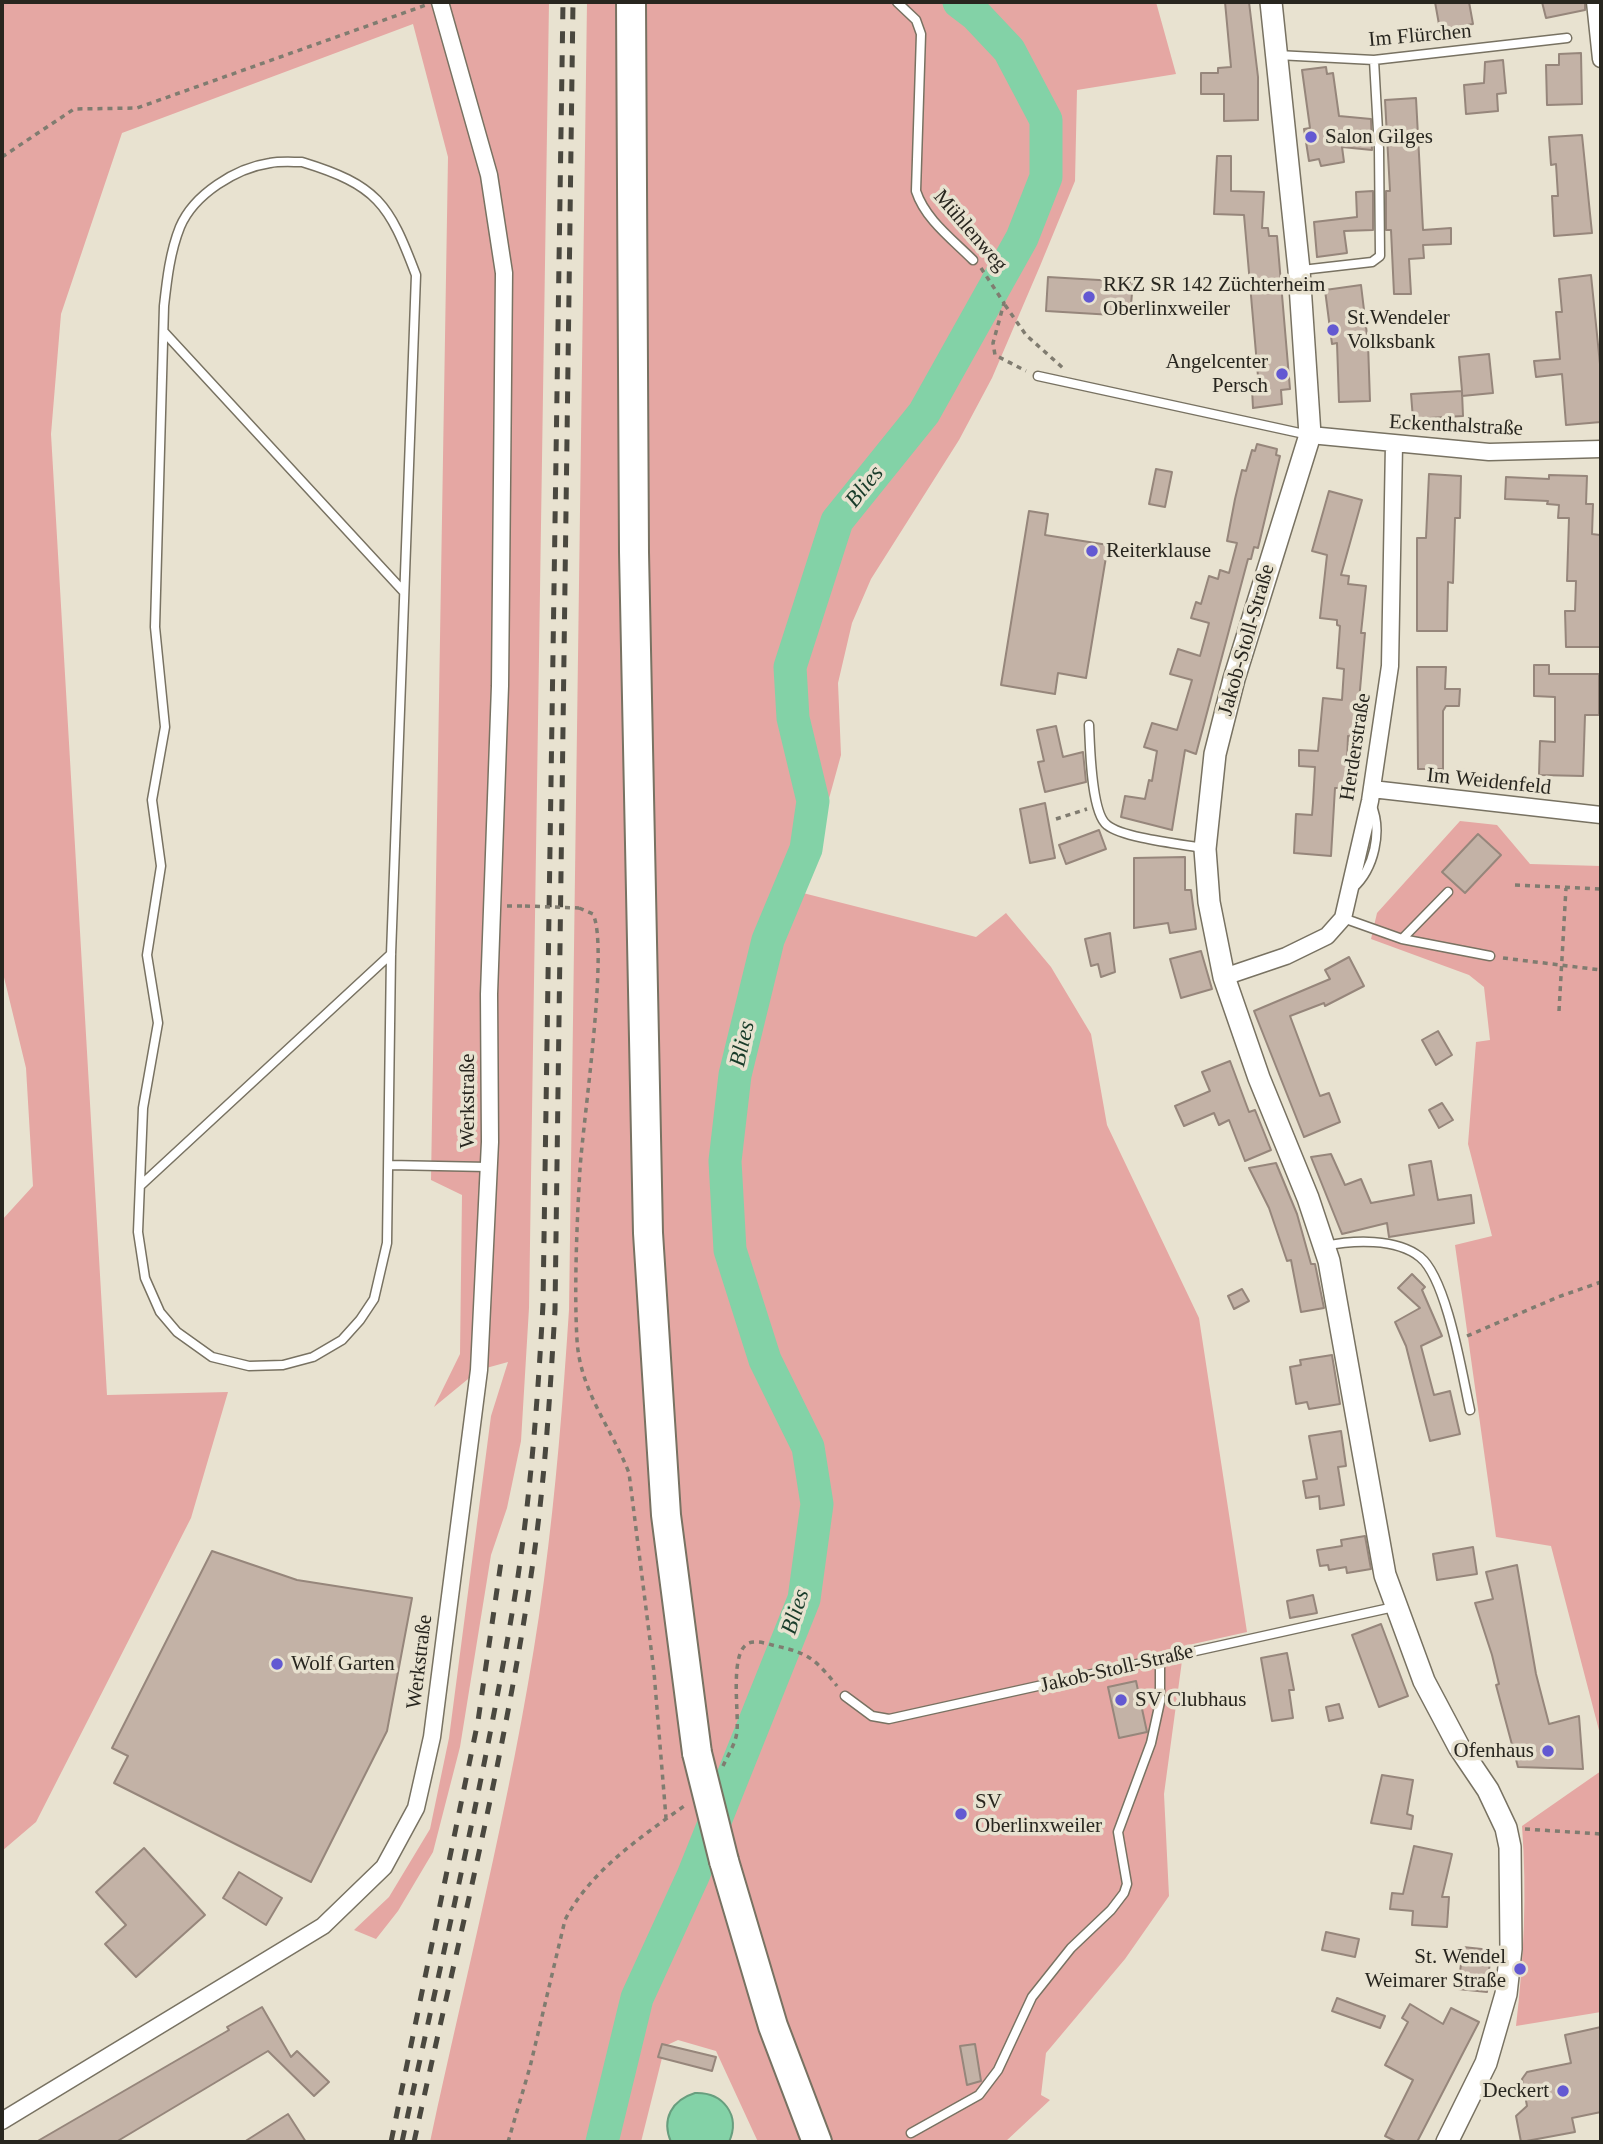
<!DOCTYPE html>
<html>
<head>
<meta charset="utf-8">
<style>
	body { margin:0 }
	#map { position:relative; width:1603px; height:2144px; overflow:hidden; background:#e8e2d0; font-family:"Times New Roman",serif }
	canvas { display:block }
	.frame { position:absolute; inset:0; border:4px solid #28261f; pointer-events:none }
</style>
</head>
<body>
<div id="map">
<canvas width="1603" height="2144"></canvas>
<div class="frame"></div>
</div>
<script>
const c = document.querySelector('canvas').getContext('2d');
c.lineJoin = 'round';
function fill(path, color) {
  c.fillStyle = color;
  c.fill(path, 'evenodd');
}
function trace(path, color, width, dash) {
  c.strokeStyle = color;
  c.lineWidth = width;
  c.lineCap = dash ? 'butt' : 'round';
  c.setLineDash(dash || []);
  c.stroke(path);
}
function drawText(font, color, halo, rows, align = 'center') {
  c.font = font + ' "Times New Roman",serif';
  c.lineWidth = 7;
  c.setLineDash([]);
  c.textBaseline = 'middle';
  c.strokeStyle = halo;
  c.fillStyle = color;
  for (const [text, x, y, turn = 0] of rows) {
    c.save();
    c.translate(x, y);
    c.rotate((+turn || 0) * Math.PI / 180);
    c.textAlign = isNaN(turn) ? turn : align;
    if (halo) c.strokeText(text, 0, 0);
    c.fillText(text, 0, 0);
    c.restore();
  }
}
const green = new Path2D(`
	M2 2H549L529 1308 521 1441 507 1508 491 1555 460 1747 433 1852 398 1911 376 1939 354 1930 389 1897 430 1829 449 1738 491 1416 508 1362 479 1370 434 1407 460 1354 462 1195 431 1180 448 157 413 24 122 133 61 314 51 434 107 1395 228 1392 191 1518 36 1822 2 1851V1220L33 1186 26 1068 2 969Z
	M587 2H1156L1176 74 1077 90 1075 181 1040 266 992 378 959 440 871 579 852 623 838 683 841 755 803 893 976 937 1006 913 1051 967 1091 1034 1107 1125 1199 1318 1247 1632 1184 1646 1164 1794 1169 1896 1125 1959 1046 2053 1041 2095 1050 2100 1005 2142H758L716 2051 678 2040 665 2046 641 2142H430C470 1956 519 1769 544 1580 556 1490 563 1401 569 1310Z
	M1460 821 1497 825 1530 864 1601 866V1738L1551 1546 1496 1537 1455 1245 1492 1236 1468 1144 1476 1042 1490 1040 1484 987 1469 975 1371 939 1377 913Z
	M1601 1771V2012L1516 2026C1524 1958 1527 1894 1522 1826Z`);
const water = new Path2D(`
	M695 2093C723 2092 741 2115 729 2142H671C661 2119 672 2100 695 2093Z`);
const river = new Path2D(`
	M602 2142 637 1998 693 1876 804 1599 817 1504 808 1447 765 1360 730 1250 725 1161 735 1075 768 940 806 849 813 801 793 718 790 667 837 521 924 413 1022 238 1046 177V120L1009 50 976 15 959 2`);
const building = new Path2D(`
	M1225 2H1249L1258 77V120L1224 121V94H1201V73H1218V68L1231 67Z
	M1435 2H1469L1473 24 1440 30Z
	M1542 2H1585V10L1546 18Z
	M1581 53 1582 104 1547 105 1546 65H1559V54Z
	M1503 60 1506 93 1497 94 1498 111 1466 114 1464 85 1484 83 1485 62Z
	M1326 67 1327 74 1333 73 1339 116 1371 119 1372 150 1342 147 1344 162 1321 166 1319 159 1309 161 1304 129 1310 128 1302 70Z
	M1416 98 1423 230 1451 228V244L1423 245 1424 258 1409 259 1411 294H1394L1391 230H1386V191H1390L1385 100Z
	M1582 135 1592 233 1554 236 1552 196H1558L1556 164 1551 165 1549 137Z
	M1217 156H1231V191L1264 192 1262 228H1268L1269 236H1277L1290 389 1281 390 1282 404 1253 408 1252 389 1259 388 1244 215 1214 214Z
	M1373 191V230L1344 231 1347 253 1317 257 1314 222 1357 217 1356 192Z
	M1591 275 1601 374V422L1566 425 1562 374 1536 377 1534 361 1560 359 1556 312H1562L1559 279Z
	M1048 277 1133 282 1130 316 1046 311Z
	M1361 285 1368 343 1370 401 1339 402 1337 343 1332 344 1325 290Z
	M1489 354 1493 393 1462 396V392L1463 416 1413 419 1411 394 1462 391 1459 357Z
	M1257 444 1277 449 1276 455 1280 456 1258 548 1254 547 1251 559H1248L1196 754 1185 750 1172 830 1121 817 1125 796 1145 799 1149 780 1152 781 1157 751 1144 747 1152 723 1177 730 1192 680 1170 674 1178 649 1200 656 1209 623 1191 618 1196 602 1201 604 1209 576 1218 579 1220 570 1229 573 1237 543 1227 541 1235 499 1242 470 1246 471 1252 450 1255 451Z
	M1156 469 1172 472 1165 507 1149 504Z
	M1429 474 1461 476 1460 518H1455L1453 583 1448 582 1447 631H1417V538H1426Z
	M1549 475 1587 476 1586 504H1593L1592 534 1600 535V647H1566L1565 611H1575L1576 581H1567L1569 518H1558L1559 505 1547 504 1548 501 1505 499 1506 477 1549 479Z
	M1329 491 1362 500 1341 575 1349 576 1348 584 1366 586 1361 633H1365L1359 701H1357L1353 737 1348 736 1346 788H1335L1331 856 1294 853 1296 814 1312 815 1313 803 1315 767 1299 766V750L1318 751 1323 698 1342 700 1344 669 1337 668 1340 626 1337 625V620L1320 618 1327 555 1312 551Z
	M1029 511 1048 514 1045 535 1108 545 1086 678 1058 673 1055 694 1001 685Z
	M1534 665H1549V674H1599V715H1585L1583 776 1539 775 1540 741 1555 742V697L1534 696Z
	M1417 667H1446L1445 689H1460L1459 706H1446L1443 711V769H1418Z
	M1056 726 1063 757 1083 752 1086 782 1045 792 1038 762 1044 761 1037 730Z
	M1045 803 1055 858 1030 863 1020 809Z
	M1099 830 1106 849 1066 864 1059 845Z
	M1478 834 1501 855 1465 893 1442 872Z
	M1185 857V890H1191L1196 929 1170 933 1168 923 1134 928V858Z
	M1110 933 1115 972 1101 977 1098 964 1091 966 1085 939Z
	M1201 951 1212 989 1181 998 1170 959Z
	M1349 957 1364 986 1325 1006 1324 1003 1290 1016 1320 1096 1329 1093 1340 1122 1304 1137 1254 1011 1330 979 1325 970Z
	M1438 1031 1452 1055 1436 1065 1422 1040Z
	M1230 1061 1249 1112 1255 1110 1271 1150 1245 1161 1229 1120 1219 1125 1214 1113 1184 1126 1175 1106 1210 1091 1202 1072Z
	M1442 1103 1453 1120 1439 1128 1429 1110Z
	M1331 1154 1345 1185 1361 1179 1371 1203 1414 1195 1409 1165 1431 1161 1438 1200 1471 1195 1474 1223 1389 1237 1387 1223 1342 1234 1311 1157Z
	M1276 1163 1297 1214 1311 1264H1315L1324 1308 1301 1312 1291 1260 1287 1261 1269 1208 1249 1168Z
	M1412 1274 1425 1287 1422 1290 1442 1336 1421 1346 1434 1395 1450 1391 1460 1434 1430 1441 1406 1346 1395 1322 1420 1308 1398 1288Z
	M1242 1289 1249 1301 1234 1309 1228 1296Z
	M1332 1355 1340 1404 1309 1409 1307 1402 1296 1404 1290 1367 1301 1365 1300 1360Z
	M1341 1431 1346 1466 1338 1467 1344 1505 1320 1509 1319 1496 1306 1498 1303 1481 1317 1479 1309 1436Z
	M1365 1536 1371 1569 1347 1573 1346 1567 1329 1570 1328 1565 1320 1566 1317 1550 1342 1546 1341 1540Z
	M1473 1547 1477 1574 1437 1580 1433 1554Z
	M212 1551 297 1580 412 1598 387 1731 311 1882 114 1783 128 1756 112 1748Z
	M1517 1565 1536 1674 1549 1724 1579 1716 1583 1769 1518 1767 1496 1685 1499 1684 1492 1655 1475 1603 1493 1599 1486 1572Z
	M1313 1595 1317 1613 1290 1618 1287 1601Z
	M1381 1624 1408 1696 1379 1707 1352 1635Z
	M1287 1653 1294 1690H1289L1293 1718 1272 1721 1261 1658Z
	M1136 1681 1147 1732 1119 1738 1108 1687Z
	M1339 1704 1343 1718 1329 1721 1326 1707Z
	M1382 1775 1413 1780 1407 1814 1413 1816 1411 1829 1371 1823Z
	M1414 1846 1452 1854 1442 1897H1449L1447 1927 1412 1925 1413 1911 1390 1909 1392 1893 1403 1894Z
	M144 1848 205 1915 136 1977 105 1944 126 1925 96 1892Z
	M239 1872 282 1898 266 1925 223 1898Z
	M1326 1932 1359 1939 1355 1957 1322 1950Z
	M1463 1947 1491 1950 1487 1992 1458 1989Z
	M1337 1998 1385 2016 1380 2028 1332 2011Z
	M1410 2004 1443 2024 1451 2008 1479 2022 1417 2142H1397L1385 2136 1413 2080 1385 2065 1408 2022 1402 2018Z
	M262 2007 291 2057 297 2051 329 2082 314 2096 268 2051 116 2142H36L229 2030 227 2027Z
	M1601 2027V2112L1572 2118 1575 2132 1521 2142 1516 2116 1527 2106 1522 2079 1527 2072 1571 2063 1565 2035Z
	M662 2044 716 2057 712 2071 658 2057Z
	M975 2044 981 2081 967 2085 960 2046Z
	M288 2114 306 2142H244Z`);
const path = new Path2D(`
	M2 157 74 109 137 108 426 5
	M981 268 1004 303 993 343 995 355 1026 371
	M1005 305 1026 335 1063 368
	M1056 819 1087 809
	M1515 885 1601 889
	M507 906H525
	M579 908 593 914C609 947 583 1121 580 1169 577 1221 574 1288 577 1340 580 1391 611 1427 629 1473L654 1672 666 1818
	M1503 958 1601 970
	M1559 1011 1566 888
	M1467 1336 1558 1297 1601 1282
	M723 1766C728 1755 736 1743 737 1731 739 1712 729 1651 749 1643 757 1640 768 1644 776 1646 809 1653 816 1660 837 1686
	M1525 1829 1601 1834
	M508 2142 530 2067 565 1920C590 1871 642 1836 687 1804`);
const lane = new Path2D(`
	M897 2 916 20 921 34 916 191C925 219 952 239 973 260
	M1277 55 1374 60 1567 38
	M302 162C377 185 389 203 416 275L391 954 387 1243 374 1299 360 1320 342 1340 313 1357 283 1365 249 1366 212 1357 177 1332 160 1312 145 1278 138 1232 143 1108 158 1023 147 955 161 866 152 800 165 727 155 627 164 306C167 279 170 252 180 227 194 194 236 168 270 163 280 161 292 162 302 162Z
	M1302 270 1372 262 1380 256 1379 149 1374 60
	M164 332 404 592
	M1038 376 1309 435
	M1089 725C1090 746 1091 813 1107 825 1123 838 1180 844 1203 848
	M1353 888C1374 869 1383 831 1371 804
	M1343 918 1402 939 1490 956
	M1402 939 1448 892
	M389 1165 488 1167
	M140 1186 391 954
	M1325 1246C1353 1240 1396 1238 1420 1257 1447 1279 1462 1374 1470 1410
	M845 1696 872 1716 889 1719 1394 1607
	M911 2133 979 2095 998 2070 1032 1997 1071 1948 1111 1910 1124 1893 1127 1884 1118 1832 1151 1743 1160 1702V1658`);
const street = new Path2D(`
	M1595 2 1601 59
	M1310 435 1489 452 1601 449
	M1372 789 1601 815
	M1224 977 1286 956 1327 936 1343 918 1370 801 1390 666 1394 444
	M2 2121 323 1926 384 1867 416 1808 432 1737 479 1370 490 1142 489 994 500 686 504 273 489 175 440 2`);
const secondary = new Path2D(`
	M1271 2 1299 270 1310 435 1234 679 1215 754 1205 849 1209 902 1224 977 1259 1078 1308 1198 1329 1261 1385 1575 1424 1681 1459 1747 1488 1790 1506 1828 1510 1847 1511 1949 1506 1994 1486 2063 1447 2142`);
const highway = new Path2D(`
	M631 2 634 552 648 1233 666 1515 697 1753
	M724 1861 773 2026 817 2142`);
const rail = new Path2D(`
	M391 2142 478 1721 502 1555
	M402 2142C442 1956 487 1771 517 1583 531 1490 538 1397 543 1304L563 2
	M414 2142C456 1950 505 1758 533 1562 545 1479 550 1394 555 1310L573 2`);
const pathBridge = new Path2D(`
	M525 906 579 908`);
const highwayBridge = new Path2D(`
	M697 1753 724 1861`);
const markers = [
	[1311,137,7,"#6359d2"],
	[1089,297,7,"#6359d2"],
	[1333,330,7,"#6359d2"],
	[1282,374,7,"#6359d2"],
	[1092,551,7,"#6359d2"],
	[277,1664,7,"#6359d2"],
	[1121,1700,7,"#6359d2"],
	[1548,1751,7,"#6359d2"],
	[961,1814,7,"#6359d2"],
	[1520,1969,7,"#6359d2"],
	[1563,2091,7,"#6359d2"]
];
const streetNames = [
	["Im Flürchen",1420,36,-5],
	["Mühlenweg",970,231,49],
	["Eckenthalstraße",1456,426,3],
	["Jakob-Stoll-Straße",1247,640,-74],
	["Herderstraße",1356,747,-81],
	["Im Weidenfeld",1489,782,6],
	["Werkstraße",468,1101,-90],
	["Werkstraße",420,1662,-83],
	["Jakob-Stoll-Straße",1117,1669,-13]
];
const poiNames = [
	["Salon Gilges",1325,137],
	["RKZ SR 142 Züchterheim",1103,285],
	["Oberlinxweiler",1103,309],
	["St.Wendeler",1347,318],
	["Volksbank",1347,342],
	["Angelcenter",1268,362,"right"],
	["Persch",1268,386,"right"],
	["Reiterklause",1106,551],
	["Wolf Garten",291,1664],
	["SV Clubhaus",1135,1700],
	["Ofenhaus",1534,1751,"right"],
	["SV",975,1802],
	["Oberlinxweiler",975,1826],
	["St. Wendel",1506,1957,"right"],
	["Weimarer Straße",1506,1981,"right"],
	["Deckert",1549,2091,"right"]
];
const waterNames = [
	["Blies",865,487,-51],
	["Blies",743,1044,-77],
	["Blies",796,1612,-72]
];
fill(green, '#e5a7a3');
fill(water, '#83d2a7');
trace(water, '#689e7e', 2);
trace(river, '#83d2a7', 33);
fill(building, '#c3b2a6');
trace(building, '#96867b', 2);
trace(lane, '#787262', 11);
trace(street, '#787262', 19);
trace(secondary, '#787262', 24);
trace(highway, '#787262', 32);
trace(path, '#807c70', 3.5, [5, 5]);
trace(lane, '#fff', 8);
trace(street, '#fff', 16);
trace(secondary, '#fff', 21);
trace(highway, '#fff', 28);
trace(rail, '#4a483f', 5, [12, 12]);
trace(highwayBridge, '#787262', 32, []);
trace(pathBridge, '#807c70', 3.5, [5, 5]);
trace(highwayBridge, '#fff', 28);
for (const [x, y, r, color] of markers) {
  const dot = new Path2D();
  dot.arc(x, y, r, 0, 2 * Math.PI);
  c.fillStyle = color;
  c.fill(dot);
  trace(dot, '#e8e2d0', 2.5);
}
drawText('21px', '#28261f', '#e8e2d0', streetNames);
drawText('21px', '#28261f', '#e8e2d0', poiNames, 'left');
drawText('italic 23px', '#183b29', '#e8e2d0', waterNames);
</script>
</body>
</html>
